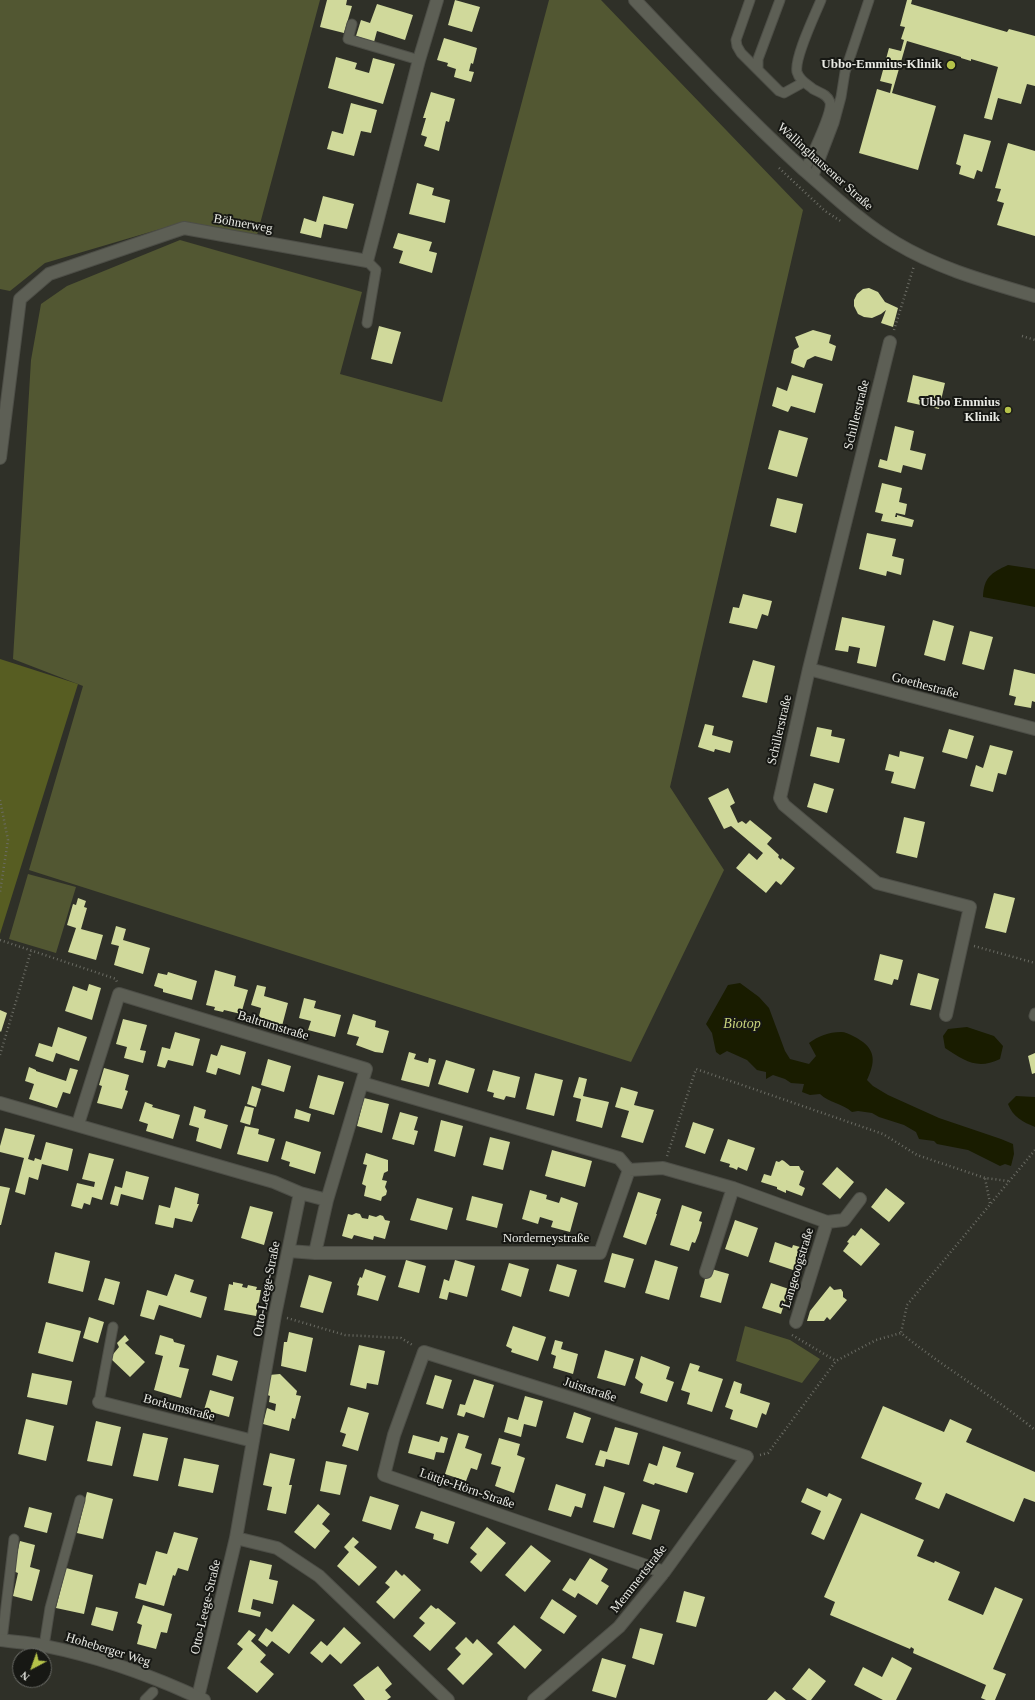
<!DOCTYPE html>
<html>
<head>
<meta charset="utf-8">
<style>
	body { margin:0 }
	#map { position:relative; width:1035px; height:1700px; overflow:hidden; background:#2f3028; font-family:Georgia,serif }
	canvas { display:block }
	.north { position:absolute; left:12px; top:1648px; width:40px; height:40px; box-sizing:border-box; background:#171814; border:1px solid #6b6c67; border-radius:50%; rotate:221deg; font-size:11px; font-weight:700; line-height:16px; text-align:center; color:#e8e9e3 }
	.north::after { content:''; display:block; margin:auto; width:14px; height:18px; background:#b5c249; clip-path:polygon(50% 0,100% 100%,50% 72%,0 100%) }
</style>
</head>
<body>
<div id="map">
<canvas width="1035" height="1700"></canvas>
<div class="north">N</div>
</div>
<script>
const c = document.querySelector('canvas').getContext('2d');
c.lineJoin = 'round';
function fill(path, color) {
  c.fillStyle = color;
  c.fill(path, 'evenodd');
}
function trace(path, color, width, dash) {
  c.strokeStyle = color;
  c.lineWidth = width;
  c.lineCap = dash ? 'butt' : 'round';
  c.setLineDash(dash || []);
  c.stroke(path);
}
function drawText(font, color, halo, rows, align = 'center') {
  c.font = font + ' Georgia,serif';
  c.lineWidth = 4;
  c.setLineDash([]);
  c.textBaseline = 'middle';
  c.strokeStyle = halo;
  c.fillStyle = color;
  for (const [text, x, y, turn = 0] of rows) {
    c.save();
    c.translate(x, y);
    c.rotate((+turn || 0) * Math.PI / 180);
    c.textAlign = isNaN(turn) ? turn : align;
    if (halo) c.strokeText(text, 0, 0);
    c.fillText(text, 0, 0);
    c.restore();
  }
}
const green = new Path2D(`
	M0 0H320L257 235 184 222 45 263 10 291 0 289Z
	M549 0H601L803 210 670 787 724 870 631 1062 29 870 83 686 13 659 31 360 41 304 67 286 180 240 362 292 340 374 442 402Z
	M28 874 76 887 56 953 9 939Z
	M745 1326 790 1340 820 1359 802 1383 736 1361Z`);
const forest = new Path2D(`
	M0 659 78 684 0 934Z`);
const water = new Path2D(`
	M1008 565 1035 569V607L983 597C984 577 991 573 1008 565Z
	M740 983 759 997 769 1008 785 1051 790 1059 809 1064 816 1056 809 1043C819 1036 828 1032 841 1032 845 1032 849 1034 853 1036 875 1047 877 1059 867 1080L873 1086 888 1095 939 1118 1001 1139 1013 1144 1014 1154 1011 1166 1005 1164 1000 1166 968 1150 937 1144 934 1141 919 1139 916 1132 904 1125 879 1117 872 1113 858 1111 852 1112C842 1103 829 1103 820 1094L810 1095 802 1092 804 1084 791 1083 785 1079 773 1075 766 1079V1072L757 1070 747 1060 727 1051 720 1055 716 1052 712 1033 706 1024 728 985Z
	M967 1027 994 1036 1003 1046 1000 1059C977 1070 965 1061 945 1048L943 1036 948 1029Z
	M1016 1096 1035 1097V1127C1023 1122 1013 1117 1008 1104Z`);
const building = new Path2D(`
	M327 0H347L346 5 352 6 344 33 320 27Z
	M455 0 480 7 472 32 448 25Z
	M907 0H912L911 4 1007 32 1009 29 1035 36V86L1027 84 1021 104 998 98 992 120 984 118 998 67 971 59V61L961 58V57L907 41 892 93 936 106 918 170 859 153 877 89 890 93 892 84 880 81 889 48 901 51 904 40 901 39 905 27 900 26Z
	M377 4 413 15 405 40 377 31 374 42 356 36 361 20 370 23Z
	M444 38 477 48 473 64 471 63 469 71 474 72 471 82 454 77 456 69 447 66 448 63 437 60Z
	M336 57 357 63 355 69 369 73 373 58 395 64 383 104 328 88Z
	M431 92 455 99 449 122 446 121 439 151 424 146 427 137 421 135 426 118H423Z
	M351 103 377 110 371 133 361 131 354 156 327 149 332 131 343 134Z
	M964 134 991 141 982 172 977 170 974 179 959 174 961 166 956 164Z
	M1008 143 1035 151V236L997 225 1004 203 997 201 1001 189 995 188Z
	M417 183 434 188 432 195 450 200 445 223 409 214Z
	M323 196 354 204 347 229 324 224 321 238 300 233 304 218 316 222Z
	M398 233 432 242 429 251 437 253 432 273 399 263 403 251 393 248Z
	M869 288 878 292 885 302 898 308 893 327 881 323 886 310 881 314 872 318 864 317 858 314 854 306V300L857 294 863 289Z
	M379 326 401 332 392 364 371 359Z
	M813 330 831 335 829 343 836 346 832 361 815 356 807 360 804 368 791 363 794 350 799 347 795 337Z
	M792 375 823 384 815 413 791 406 788 412 772 406 777 387 787 391Z
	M913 375 945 383 939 409 907 402Z
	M895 426 914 431 910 450 926 454 922 470 903 465 901 473 878 467 880 459 887 461Z
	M779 430 808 438 797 477 768 469Z
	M882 483 902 488 899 502 907 504 905 515 896 513 895 517H897V515L914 520 912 527 881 521 883 514 875 512Z
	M777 498 803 504 796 533 770 526Z
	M867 533 896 539 892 556 904 559 901 575 887 571 886 576 859 569Z
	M743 594 772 601 768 616 762 614 757 629 729 623 733 607 739 608Z
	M842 617 885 626 876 667 857 663 860 648 849 646 848 652 835 650Z
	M933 620 954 626 945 661 924 655Z
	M970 631 993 637 984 670 962 664Z
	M753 660 775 666 767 703 742 697Z
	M1014 669 1035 674V702L1032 701 1031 708 1014 705 1016 697 1009 695Z
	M705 724 714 726 712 735 733 741 730 753 715 749 714 752 698 747Z
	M817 727 832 730 831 736 845 739 839 763 810 756Z
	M949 729 974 736 967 759 942 752Z
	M990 745 1013 751 1006 775 998 773 993 792 970 786 976 765 983 768Z
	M900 751 924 757 915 789 891 783 894 772 885 770 889 754 899 757Z
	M814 783 834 789 827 813 807 807Z
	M728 788 735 803 730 806 738 823 742 821 746 824 750 820 772 838 767 844 779 855 778 857 781 860 782 858 795 868 781 885 776 881 766 893 736 868 749 853 757 860 763 853 731 826 724 829 708 798Z
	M904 817 925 822 917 858 896 853Z
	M994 893 1015 898 1006 933 985 928Z
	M78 898 86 901 84 907 87 908 81 929 103 935 96 960 68 952 76 928 67 925 73 904 76 905Z
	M116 926 126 929 123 940 150 948 143 974 114 965 119 946 111 944Z
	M880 954 903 960 898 980 894 979 892 985 874 980Z
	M215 970 236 976 234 986 248 990 241 1014 224 1010 223 1012 214 1010 215 1007 206 1005Z
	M168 972 197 981 192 1000 163 992V989L154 986 158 973 167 975Z
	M918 973 939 979 931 1010 910 1005Z
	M89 984 101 988 92 1020 65 1011 73 986 87 991Z
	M257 985 266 987 264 996 288 1003 282 1026 258 1020 261 1008 251 1005Z
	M304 998 316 1001 314 1008 341 1015 335 1037 308 1030 311 1021 299 1018Z
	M0 1010 7 1013 1 1032 0 1031Z
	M353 1014 376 1021 375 1027 389 1031 383 1053 375 1052 356 1045 359 1037 347 1034Z
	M123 1019 147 1025 140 1050 146 1051 143 1063 124 1058 127 1047 116 1044Z
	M58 1027 87 1037 79 1061 56 1053 53 1062 35 1056 39 1043 52 1047Z
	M175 1032 200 1039 193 1066 168 1060 165 1068 157 1066 162 1047 170 1049Z
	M221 1045 246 1052 240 1075 218 1068 216 1075 206 1072 211 1054 217 1056Z
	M409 1052 416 1054 414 1059 428 1063 429 1058 436 1060 429 1087 401 1080Z
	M1035 1053V1073L1032 1074 1028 1056Z
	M268 1059 291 1066 284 1092 261 1085Z
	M446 1060 475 1069 468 1093 438 1084Z
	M29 1067 36 1070V1071L66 1081 70 1068 78 1070 70 1094 63 1092 57 1108 29 1099 34 1084 25 1081Z
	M104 1068 129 1075 125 1090 128 1091 122 1109 97 1103 102 1086 99 1085Z
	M493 1070 520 1077 515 1098 506 1096 504 1100 493 1097 494 1093 487 1091Z
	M535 1073 563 1080 554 1116 526 1109Z
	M318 1075 344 1082 334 1115 309 1108Z
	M579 1077 587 1079 583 1096 609 1102 602 1128 576 1121 581 1099 573 1097Z
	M252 1086 261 1089 256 1107 247 1104Z
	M621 1087 638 1092 634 1105 654 1110 643 1143 621 1137 629 1111 615 1107Z
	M364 1098 389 1104 382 1133 357 1126Z
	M145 1102 153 1105 152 1107 180 1115 173 1139 146 1131 148 1124 139 1121Z
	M194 1106 206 1110 204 1118 228 1125 221 1149 196 1141 199 1128 189 1125Z
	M245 1106 254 1108 250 1125 240 1122Z
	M296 1109 311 1114 309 1122 294 1118Z
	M400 1112 418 1117 414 1130 418 1131 414 1145 392 1139Z
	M441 1120 463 1126 455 1157 434 1151Z
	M693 1122 714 1129 705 1154 685 1147Z
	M245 1126 259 1129 258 1134 275 1139 268 1162 237 1154Z
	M5 1128 35 1135 28 1159 34 1161 35 1158 41 1160 46 1142 73 1149 68 1171 42 1164 38 1180 29 1177 25 1195 15 1192 24 1158 0 1152V1146Z
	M490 1137 510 1142 503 1170 483 1165Z
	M728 1139 755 1148 747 1171 738 1167 737 1170 733 1168 729 1167 730 1164 720 1161Z
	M286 1141 321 1152 315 1174 289 1166 290 1162 281 1159Z
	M552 1150 592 1161 585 1187 545 1176Z
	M89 1153 114 1159 102 1200 92 1197 90 1205 84 1203 82 1209 71 1206 77 1183 94 1187 95 1182 82 1179Z
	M366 1153 388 1160V1171L384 1173 382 1180 387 1181 385 1187 387 1191 386 1195 382 1197 381 1201 364 1196 366 1186 362 1184 367 1165 363 1164Z
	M782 1160 784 1161 790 1166H799L801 1170 804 1171 799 1185 805 1188 802 1196 786 1190V1193L777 1189V1187L761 1182 764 1174 771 1176 776 1161 779 1162Z
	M837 1167 854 1182 840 1199 822 1184Z
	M126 1171 149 1177 143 1200 121 1194 118 1206 110 1204 115 1186 122 1188Z
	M0 1186 10 1188 1 1225H0Z
	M175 1187 199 1194 197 1204H199L192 1222 175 1218 173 1228 155 1224 159 1205 170 1208Z
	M886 1188 905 1203 889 1222 871 1207Z
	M530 1190 547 1195 546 1199 559 1203 561 1197 578 1203 570 1232 551 1227 553 1221 540 1217 538 1224 522 1219Z
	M638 1192 661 1199 656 1214H657L646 1245 623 1237Z
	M472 1196 503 1204 497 1228 466 1220Z
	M417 1198 453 1208 447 1230 410 1220Z
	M682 1205 702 1212 699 1221 702 1222 699 1233 695 1243 692 1242 689 1251 670 1245Z
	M250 1206 273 1212 264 1245 241 1238Z
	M356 1213 360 1214 362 1218 368 1219 369 1215 376 1217 380 1215 383 1216 385 1220 390 1221 385 1239 374 1236 373 1240 354 1235 352 1239 342 1236 348 1214 352 1215Z
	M735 1220 758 1228 748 1257 725 1249Z
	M861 1228 880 1244 861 1266 843 1251 849 1243 847 1242 850 1238 853 1235 855 1236Z
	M775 1242 792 1248 793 1245 800 1247 797 1254 799 1257 793 1270 769 1262Z
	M55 1252 90 1261 83 1292 48 1283Z
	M612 1253 634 1259 625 1288 604 1282Z
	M406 1260 426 1266 419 1293 398 1287Z
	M455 1260 475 1266 467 1297 449 1292 447 1300 439 1298 444 1279 449 1281Z
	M655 1260 678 1267 669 1300 645 1293Z
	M509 1263 529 1269 521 1297 501 1290Z
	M557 1264 577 1270 569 1297 549 1291Z
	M708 1268 729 1274 721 1303 700 1297Z
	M365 1269 386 1276 378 1301 357 1295 359 1286 357 1285 360 1277 362 1278Z
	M175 1274 194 1280 190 1292 207 1297 201 1318 159 1305 154 1320 140 1316 147 1290 167 1296Z
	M309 1275 332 1282 323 1313 300 1307Z
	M105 1278 120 1282 114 1305 98 1300Z
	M233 1282 243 1284 242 1287 247 1288 248 1285 257 1287 256 1290H261L256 1316 224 1310 229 1284 233 1285Z
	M771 1283 789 1289 781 1314 762 1308Z
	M830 1286 834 1290 841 1289 843 1292V1297L847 1300 830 1320 827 1317 824 1321H807L810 1311Z
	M89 1317 104 1322 98 1343 83 1338Z
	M46 1322 81 1331 73 1362 38 1353Z
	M513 1326 546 1337 538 1361 511 1352 512 1349 506 1346Z
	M289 1332 313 1338 306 1372 281 1366 284 1342H287Z
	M125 1335 129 1340 125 1343 145 1362 130 1377 110 1358 119 1347 117 1343Z
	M160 1335 173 1339 174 1342 185 1345 179 1367 189 1369 181 1398 154 1390 163 1356 155 1354Z
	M555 1340 563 1342 561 1349 578 1354 573 1374 553 1368 556 1356 551 1354Z
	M359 1345 385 1351 378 1385 367 1383 366 1389 350 1385Z
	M605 1350 634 1359 625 1386 597 1378Z
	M217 1355 238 1361 232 1381 212 1375Z
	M641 1356 670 1367 666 1379 674 1382 667 1402 640 1393 643 1384 635 1378Z
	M690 1363 700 1366 698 1371 723 1379 712 1412 687 1404 690 1393 681 1390Z
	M32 1373 72 1381 67 1405 27 1397Z
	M280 1374 297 1391 296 1395 301 1396 295 1419 292 1418 289 1431 263 1424 267 1408 275 1411 276 1404 269 1402 270 1396 265 1394 269 1375Z
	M435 1375 452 1380 443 1409 426 1404Z
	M474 1379 494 1385 484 1418 466 1412 464 1417 457 1415 460 1404 465 1405Z
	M734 1381 742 1384 740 1393 770 1403 766 1415 762 1413 757 1428 730 1419 733 1410 725 1407Z
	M210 1390 234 1397 229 1417 204 1410Z
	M525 1396 543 1401 536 1427 524 1424 521 1437 504 1432 508 1417 518 1420Z
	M883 1406 944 1432 950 1419 972 1429 966 1442 1035 1472V1502L1024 1498 1014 1522 946 1493 939 1509 915 1499 922 1483 861 1458Z
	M348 1407 369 1413 358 1451 342 1446 346 1434 340 1432Z
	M574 1412 591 1418 583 1443 566 1438Z
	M26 1419 54 1426 46 1461 18 1454Z
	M96 1421 121 1427 112 1466 87 1461Z
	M615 1427 638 1433 629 1465 606 1459 604 1467 595 1465 600 1450 607 1452Z
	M143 1433 168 1438 158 1481 133 1476Z
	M458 1433 469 1436 465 1448 482 1454 477 1470 471 1468 466 1481 445 1474Z
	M413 1435 439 1442 441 1436 448 1438 444 1453 436 1452 434 1460 408 1453Z
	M499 1438 520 1444 517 1455 525 1458 514 1493 495 1486 501 1467 491 1464Z
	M663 1446 681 1452 676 1467 694 1473 687 1493 655 1483 654 1485 643 1481 649 1463 657 1466Z
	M270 1453 295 1459 289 1485H292L286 1514 267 1510 272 1487 263 1485Z
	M184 1458 219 1465 213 1493 178 1486Z
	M326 1461 347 1465 340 1495 320 1491Z
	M556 1484 586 1494 582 1508 575 1506 571 1517 548 1510Z
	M604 1486 625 1493 614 1528 593 1522Z
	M807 1488 827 1497 829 1493 842 1499 824 1540 811 1534 821 1511 801 1502Z
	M87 1492 113 1499 103 1539 77 1533Z
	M370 1496 399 1505 391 1530 362 1521Z
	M318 1504 330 1514 322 1524 330 1531 315 1549 294 1532Z
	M642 1504 660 1510 651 1540 632 1534Z
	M29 1507 52 1513 47 1533 24 1527Z
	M421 1511 455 1522 448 1544 433 1539 434 1534 415 1528Z
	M861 1513 924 1540 917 1556 934 1563 935 1561 960 1572 948 1600 983 1615 995 1587 1023 1599 993 1669 1006 1674 995 1700H986L981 1698 986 1685 913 1653 914 1649 911 1647 910 1649 830 1615 835 1602 824 1597Z
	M487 1527 506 1543 481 1572 470 1562 477 1554 470 1548Z
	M174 1532 198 1538 188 1571 178 1568 175 1576 173 1575 164 1606 135 1598 139 1583 146 1585 156 1551 167 1554Z
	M353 1537 359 1542 354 1547 377 1567 359 1586 337 1566 349 1552 344 1547Z
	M20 1541 35 1545 30 1567 40 1570 32 1601 13 1596 18 1573 13 1571Z
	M531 1545 551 1561 525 1592 505 1575Z
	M590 1558 608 1569 601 1581 609 1586 597 1605 578 1593 575 1598 562 1590 570 1578 575 1581Z
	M250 1560 272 1565 269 1579 278 1581 273 1604 253 1599 251 1609 261 1612 260 1617 238 1612Z
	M66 1568 93 1575 84 1614 56 1608Z
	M396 1570 402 1576 404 1574 421 1590 394 1619 376 1602 390 1587 385 1583Z
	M684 1591 705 1597 696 1627 676 1622Z
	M552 1599 577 1616 564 1634 540 1618Z
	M293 1604 315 1620 289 1654 272 1641 267 1647 258 1640 266 1628 272 1632Z
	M143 1605 172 1614 167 1633 161 1632 156 1649 137 1644 142 1625 137 1623Z
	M431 1605 436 1609 438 1608 456 1623 430 1651 413 1636 425 1623 419 1618Z
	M96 1607 118 1612 113 1631 91 1625Z
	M514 1625 542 1650 525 1669 497 1643Z
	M344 1627 361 1643 341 1664 330 1654 322 1663 310 1653 321 1641 327 1646Z
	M640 1628 663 1634 654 1665 632 1658Z
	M249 1630 256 1635 251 1641 266 1655 260 1662 274 1674 257 1693 227 1668 243 1649 237 1644Z
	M466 1637 473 1644 477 1639 493 1654 463 1685 447 1669 461 1654 455 1648Z
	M892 1657 912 1668 896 1700H883L854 1685 863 1667 882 1677Z
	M602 1658 626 1665 616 1698 592 1691Z
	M378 1666 392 1684 385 1690 391 1697 387 1700H365L353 1685Z
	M809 1668 826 1681 811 1700H807L792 1689Z
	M775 1691 786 1700H767Z`);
const path = new Path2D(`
	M779 168 825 211 842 222
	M894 330 914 266
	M1022 336 1035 340
	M0 800 8 840 0 892
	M0 940 116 979 117 982
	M974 946 1035 963
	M0 1055 31 951
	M1035 1150 907 1305 901 1333C944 1368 992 1395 1035 1430
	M667 1156 696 1069 883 1134 917 1155 985 1178
	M990 1203 985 1178 1008 1181
	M287 1318 345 1335 401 1338 414 1346
	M792 1335 836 1361
	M760 1455 768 1453 836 1361 876 1340 901 1333`);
const lane = new Path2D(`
	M750 0 736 40 737 46 741 53 779 91 784 93 804 82
	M352 24 348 39 419 60
	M758 70V59L780 0
	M805 170C810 157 833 113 830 102 827 94 820 93 813 89 807 84 799 80 797 72 794 58 815 15 821 0
	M813 178 834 123 841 97 845 72 869 0
	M367 261 376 270 367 323
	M1034 1016 1035 1013
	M99 1402 113 1327
	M2 1640 14 1539
	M44 1646 50 1608 80 1500
	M145 1700 153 1692`);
const street = new Path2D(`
	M890 342 809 669 780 798 784 805 877 883 970 907 946 1015
	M0 458 20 299 49 274 184 228 367 261 419 60 437 0
	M809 669 1035 729
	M0 1103 274 1182 300 1193 275 1315 236 1538 198 1697
	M78 1124 119 994 366 1069 327 1200 315 1253
	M629 1170 663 1168 733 1188 827 1222 796 1322
	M300 1193 327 1200
	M827 1222 844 1220 860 1199
	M289 1251 315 1253H600L629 1170 619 1158 362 1083
	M706 1272 733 1188
	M99 1402 253 1441
	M236 1538 277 1548 319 1576 448 1700
	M534 1700 619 1627 664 1572 747 1457 583 1402 424 1352 394 1435 384 1475 664 1572`);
const secondary = new Path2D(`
	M635 0C690 58 745 116 804 170 834 196 862 223 896 243 939 269 988 282 1035 296
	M0 1640C15 1642 31 1643 45 1646 100 1657 153 1676 204 1700`);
const markers = [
	[951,65,5,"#b5c249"],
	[1008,410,4,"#b5c249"]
];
const poiNames = [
	["Ubbo-Emmius-Klinik",942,65],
	["Ubbo Emmius",1000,403],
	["Klinik",1000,418]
];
const streetNames = [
	["Wallinghausener Straße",825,167,42],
	["Böhnerweg",243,224,10],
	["Schillerstraße",857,415,-76],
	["Goethestraße",925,686,15],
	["Schillerstraße",780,730,-77],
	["Baltrumstraße",273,1026,17],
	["Norderneystraße",546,1239],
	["Langeoogstraße",798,1268,-73],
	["Otto-Leege-Straße",267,1289,-79],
	["Juiststraße",590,1390,18],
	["Borkumstraße",179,1408,15],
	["Lüttje-Hörn-Straße",467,1489,19],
	["Memmertstraße",639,1579,-52],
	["Otto-Leege-Straße",206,1607,-77],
	["Hoheberger Weg",108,1650,17]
];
const waterNames = [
	["Biotop",742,1024]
];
fill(green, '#525732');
fill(forest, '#575d22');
fill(water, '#191c00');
fill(building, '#d0d99b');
trace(lane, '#4d4e47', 11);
trace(street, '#4d4e47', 14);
trace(secondary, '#4d4e47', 14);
trace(path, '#6b6c64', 2.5, [1, 3]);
trace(lane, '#5d5f55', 9);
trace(street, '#5d5f55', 12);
trace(secondary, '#5d5f55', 12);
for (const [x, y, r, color] of markers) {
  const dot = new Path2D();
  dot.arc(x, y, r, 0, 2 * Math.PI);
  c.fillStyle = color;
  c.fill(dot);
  trace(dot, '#171814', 1.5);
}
drawText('bold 13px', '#e8e9e3', '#171814', poiNames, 'right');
drawText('13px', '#e8e9e3', '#171814', streetNames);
drawText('italic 14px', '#c8d37c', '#171814', waterNames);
</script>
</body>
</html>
